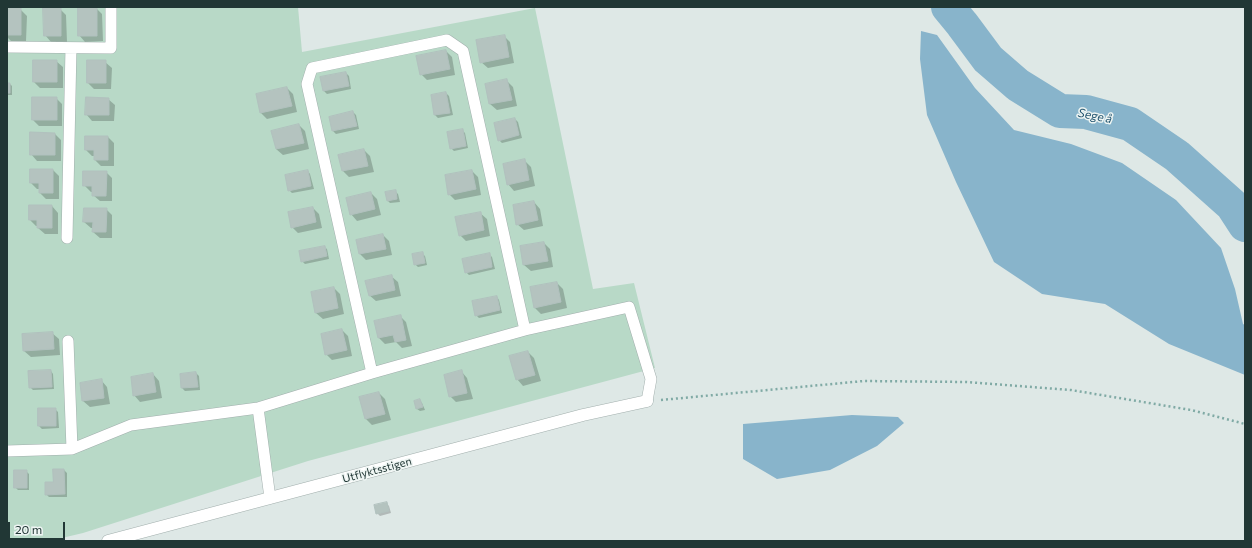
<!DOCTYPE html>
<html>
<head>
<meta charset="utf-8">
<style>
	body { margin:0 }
	#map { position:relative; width:1252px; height:548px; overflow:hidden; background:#dee8e6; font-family:Commissioner,sans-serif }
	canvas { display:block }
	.frame { position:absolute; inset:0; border:8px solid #213735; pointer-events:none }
	.scale { position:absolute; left:8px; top:522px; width:57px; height:18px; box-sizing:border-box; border:2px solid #213735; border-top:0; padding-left:5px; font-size:12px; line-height:14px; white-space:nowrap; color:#213735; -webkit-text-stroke:3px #eef5f3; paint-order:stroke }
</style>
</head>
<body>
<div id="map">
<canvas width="1252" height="548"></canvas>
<div class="frame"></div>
<div class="scale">20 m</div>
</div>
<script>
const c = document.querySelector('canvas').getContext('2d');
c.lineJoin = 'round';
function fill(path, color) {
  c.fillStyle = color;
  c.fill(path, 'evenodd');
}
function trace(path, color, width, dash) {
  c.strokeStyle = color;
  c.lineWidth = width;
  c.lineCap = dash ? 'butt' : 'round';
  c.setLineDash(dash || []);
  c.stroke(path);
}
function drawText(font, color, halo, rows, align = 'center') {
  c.font = font + ' Commissioner,sans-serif';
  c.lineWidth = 3;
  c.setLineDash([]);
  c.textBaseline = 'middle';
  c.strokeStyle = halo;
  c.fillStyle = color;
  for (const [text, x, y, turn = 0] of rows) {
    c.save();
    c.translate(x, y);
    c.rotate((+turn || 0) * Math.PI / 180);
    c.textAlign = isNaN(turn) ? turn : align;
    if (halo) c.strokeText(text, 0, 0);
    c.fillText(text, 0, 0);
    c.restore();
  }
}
const green = new Path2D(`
	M7 7H298L302 52 535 8 593 289 634 283 655 368 308 461 83 533 49 541H7Z`);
const water = new Path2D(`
	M921 31 937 35 975 88 1014 130 1071 144 1122 163 1176 200 1221 248 1235 289 1243 324 1245 325V375L1169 344 1105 304 1042 294 994 262 956 182 927 115 920 59Z
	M852 415 898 417 904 423 877 446 830 470 777 479 743 459V424Z`);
const shadow = new Path2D(`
	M96 8 102 14 103 41 85 42 79 35Z
	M7 9H20L27 16 26 41H11L7 37Z
	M60 9 66 15 67 42H51L45 35Z
	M504 36 510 42 514 63 488 68 481 62Z
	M446 51 452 57 455 75 427 80 421 74Z
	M56 61 63 67V88H40L34 82Z
	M105 62 112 68 111 89H94L88 83Z
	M346 73 349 76 351 89 327 94 324 91Z
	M507 81 513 87 517 106 497 110 490 104 486 85Z
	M7 84H10L12 86V95H7Z
	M287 88 293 94 297 112 267 119 261 113Z
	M446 93 449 96 453 115 438 118 435 115 432 96Z
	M56 98 62 104V126H39L33 120Z
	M108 99 115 105 114 121H92L86 114Z
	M353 112 356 115 359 129 336 134 333 131Z
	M515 119 518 122 522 138 502 143 499 140Z
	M299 125 305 131 309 149 283 155 276 149Z
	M462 130 465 133 468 148 454 151 451 148Z
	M55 134 61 140V161H37L31 154Z
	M86 137H108L114 143V166H101L95 160V156H92L86 150Z
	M364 150 370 156 374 172 349 177 343 171Z
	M524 160 531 167 535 186 514 191 508 184Z
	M53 170 59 176V199H46L40 193V189H37L31 183Z
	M308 171 310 174 314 189 292 193 289 190Z
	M472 171 478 177 481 195 455 200 449 194Z
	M106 172 112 178V201H100L93 195V192H91L84 185Z
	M395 191 398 194 400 202 390 203 388 201Z
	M371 193 377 199 381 215 357 221 351 214Z
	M534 202 540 209 543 226 524 230 517 224Z
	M52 206 58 213V234H45L38 228V226H36L30 220Z
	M313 208 319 214 322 228 298 233 292 227Z
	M106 209 112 215V238H100L93 232 94 228H91L84 222Z
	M480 213 487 219 490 236 466 241 460 235Z
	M383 235 389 241 392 255 366 260 360 254 357 241Z
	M544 243 550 249 553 267 531 271 524 265Z
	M324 247 327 249 329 259 305 264 302 261Z
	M422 254 425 256 427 265 418 267 415 264Z
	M489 254 492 257 495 269 469 275 466 272Z
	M391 276 398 282 401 296 376 301 369 295Z
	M557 283 563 289 567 308 541 314 535 308Z
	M334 288 340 294 344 314 323 319 316 313Z
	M497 297 499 300 502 313 479 318 476 315Z
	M400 316 406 322 412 346 402 348 396 342 385 344 379 338Z
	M342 330 348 336 352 356 332 360 326 354Z
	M52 333 59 339 60 355 31 357 24 351Z
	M528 352 534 358 541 381 523 386 517 379Z
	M51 371 53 374 54 389 33 390 30 387Z
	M461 371 467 378 473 399 456 402 450 396Z
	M196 373 199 376 200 390 185 391 182 388Z
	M153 374 159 381 162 398 140 402 134 395Z
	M101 380 107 387 110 404 90 407 83 401Z
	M379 393 385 399 391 420 372 425 366 419 360 398Z
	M419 400 422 403 425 410 420 411 417 409Z
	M39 409H55L58 412 59 428 42 429 39 426Z
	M64 470 67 473V497H49L46 494Z
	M26 471 29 474V490H18L15 487Z
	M386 503 389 506 391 513 380 516 377 513Z`);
const river = new Path2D(`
	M948 7 962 24 988 59 1018 85 1060 111 1086 112 1130 124 1177 156 1232 205 1245 225`);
const building = new Path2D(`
	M78 7H97V36H78Z
	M7 8H21V35H7Z
	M43 8H61V36H44Z
	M505 35 509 57 480 63 476 40Z
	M446 50 450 69 420 75 416 56Z
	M33 60H57V82H33Z
	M87 60H106V83H87Z
	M346 72 349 86 323 91 320 77Z
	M507 79 512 100 489 104 485 84Z
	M7 83H10V93H7Z
	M287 87 292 106 260 113 256 94Z
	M446 92 450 113 434 115 431 95Z
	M32 97H57V120H32Z
	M86 97 109 98V115H85Z
	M353 111 357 126 332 131 329 117Z
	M515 118 519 135 498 141 494 123Z
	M299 124 304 143 276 149 271 131Z
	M463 129 466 146 450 149 447 132Z
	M30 132 55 133V155H30Z
	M85 136H108V160H94V150H85Z
	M364 149 368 166 342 171 338 155Z
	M525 159 529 180 507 185 503 164Z
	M30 169H53V193H39V183H30Z
	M308 170 311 186 288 191 285 175Z
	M472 170 476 189 448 195 445 175Z
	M83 171H107L106 196H92V186H83Z
	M396 190 397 199 387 201 385 192Z
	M371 192 375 209 350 215 346 198Z
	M534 201 538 220 516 225 513 205Z
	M29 205H52V228H37V220H29Z
	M313 207 316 222 291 228 288 212Z
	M84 208H107L106 232H92L93 222H83Z
	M481 212 484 230 459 236 455 217Z
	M383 234 386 249 359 254 356 240Z
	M544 242 548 261 523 265 520 246Z
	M325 246 327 256 301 262 299 251Z
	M423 252 425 263 414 265 412 254Z
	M490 253 492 267 465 273 462 259Z
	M392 275 395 290 369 296 365 281Z
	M557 282 561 302 534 308 530 287Z
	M334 287 338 308 315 313 311 292Z
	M497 296 500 310 475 316 472 301Z
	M401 315 406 340 395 342 393 335 378 338 374 321Z
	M342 329 347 350 325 355 321 334Z
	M53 332 54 349 23 351 22 334Z
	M528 351 535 375 516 380 509 356Z
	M51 370 52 387 29 388 28 371Z
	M462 370 467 393 449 397 444 375Z
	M196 372 198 387 181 388 180 374Z
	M153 373 156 392 133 396 131 377Z
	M102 379 104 398 82 401 80 383Z
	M379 392 385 414 365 419 359 397Z
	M420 399 423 407 416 409 414 401Z
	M38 408H56V426H38Z
	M53 469H64L65 494 45 495V482H53Z
	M14 470H27V488H14Z
	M387 502 389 511 376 514 374 505Z`);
const path = new Path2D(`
	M661 400 864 381 966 382 1071 390 1191 410 1245 424`);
const service = new Path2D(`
	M7 47 111 48V7
	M67 238 71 48
	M68 341 72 449
	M372 373 307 84 312 68 447 40 463 51 525 330
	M258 408 270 498
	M7 451 72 449 131 425 258 408 372 373 525 330 629 307 651 379 647 401`);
const minor = new Path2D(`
	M108 541 583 415 647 401`);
const streetNames = [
	["Utflyktsstigen",377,470,-15]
];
const waterNames = [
	["Sege å",1095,116,11]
];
fill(green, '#b8d9c7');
fill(water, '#88b4cb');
fill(shadow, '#0003');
trace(river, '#88b4cb', 34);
fill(building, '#b4c3bf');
trace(building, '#b1c1be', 1);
trace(service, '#a2afad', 12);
trace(minor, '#a2afad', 13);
trace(path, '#80aaa5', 2.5, [2, 3]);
trace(service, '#fff', 11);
trace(minor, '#fff', 12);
drawText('11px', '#213735', '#eef5f3', streetNames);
drawText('italic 12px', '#1f526e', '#eef5f3', waterNames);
</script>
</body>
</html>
